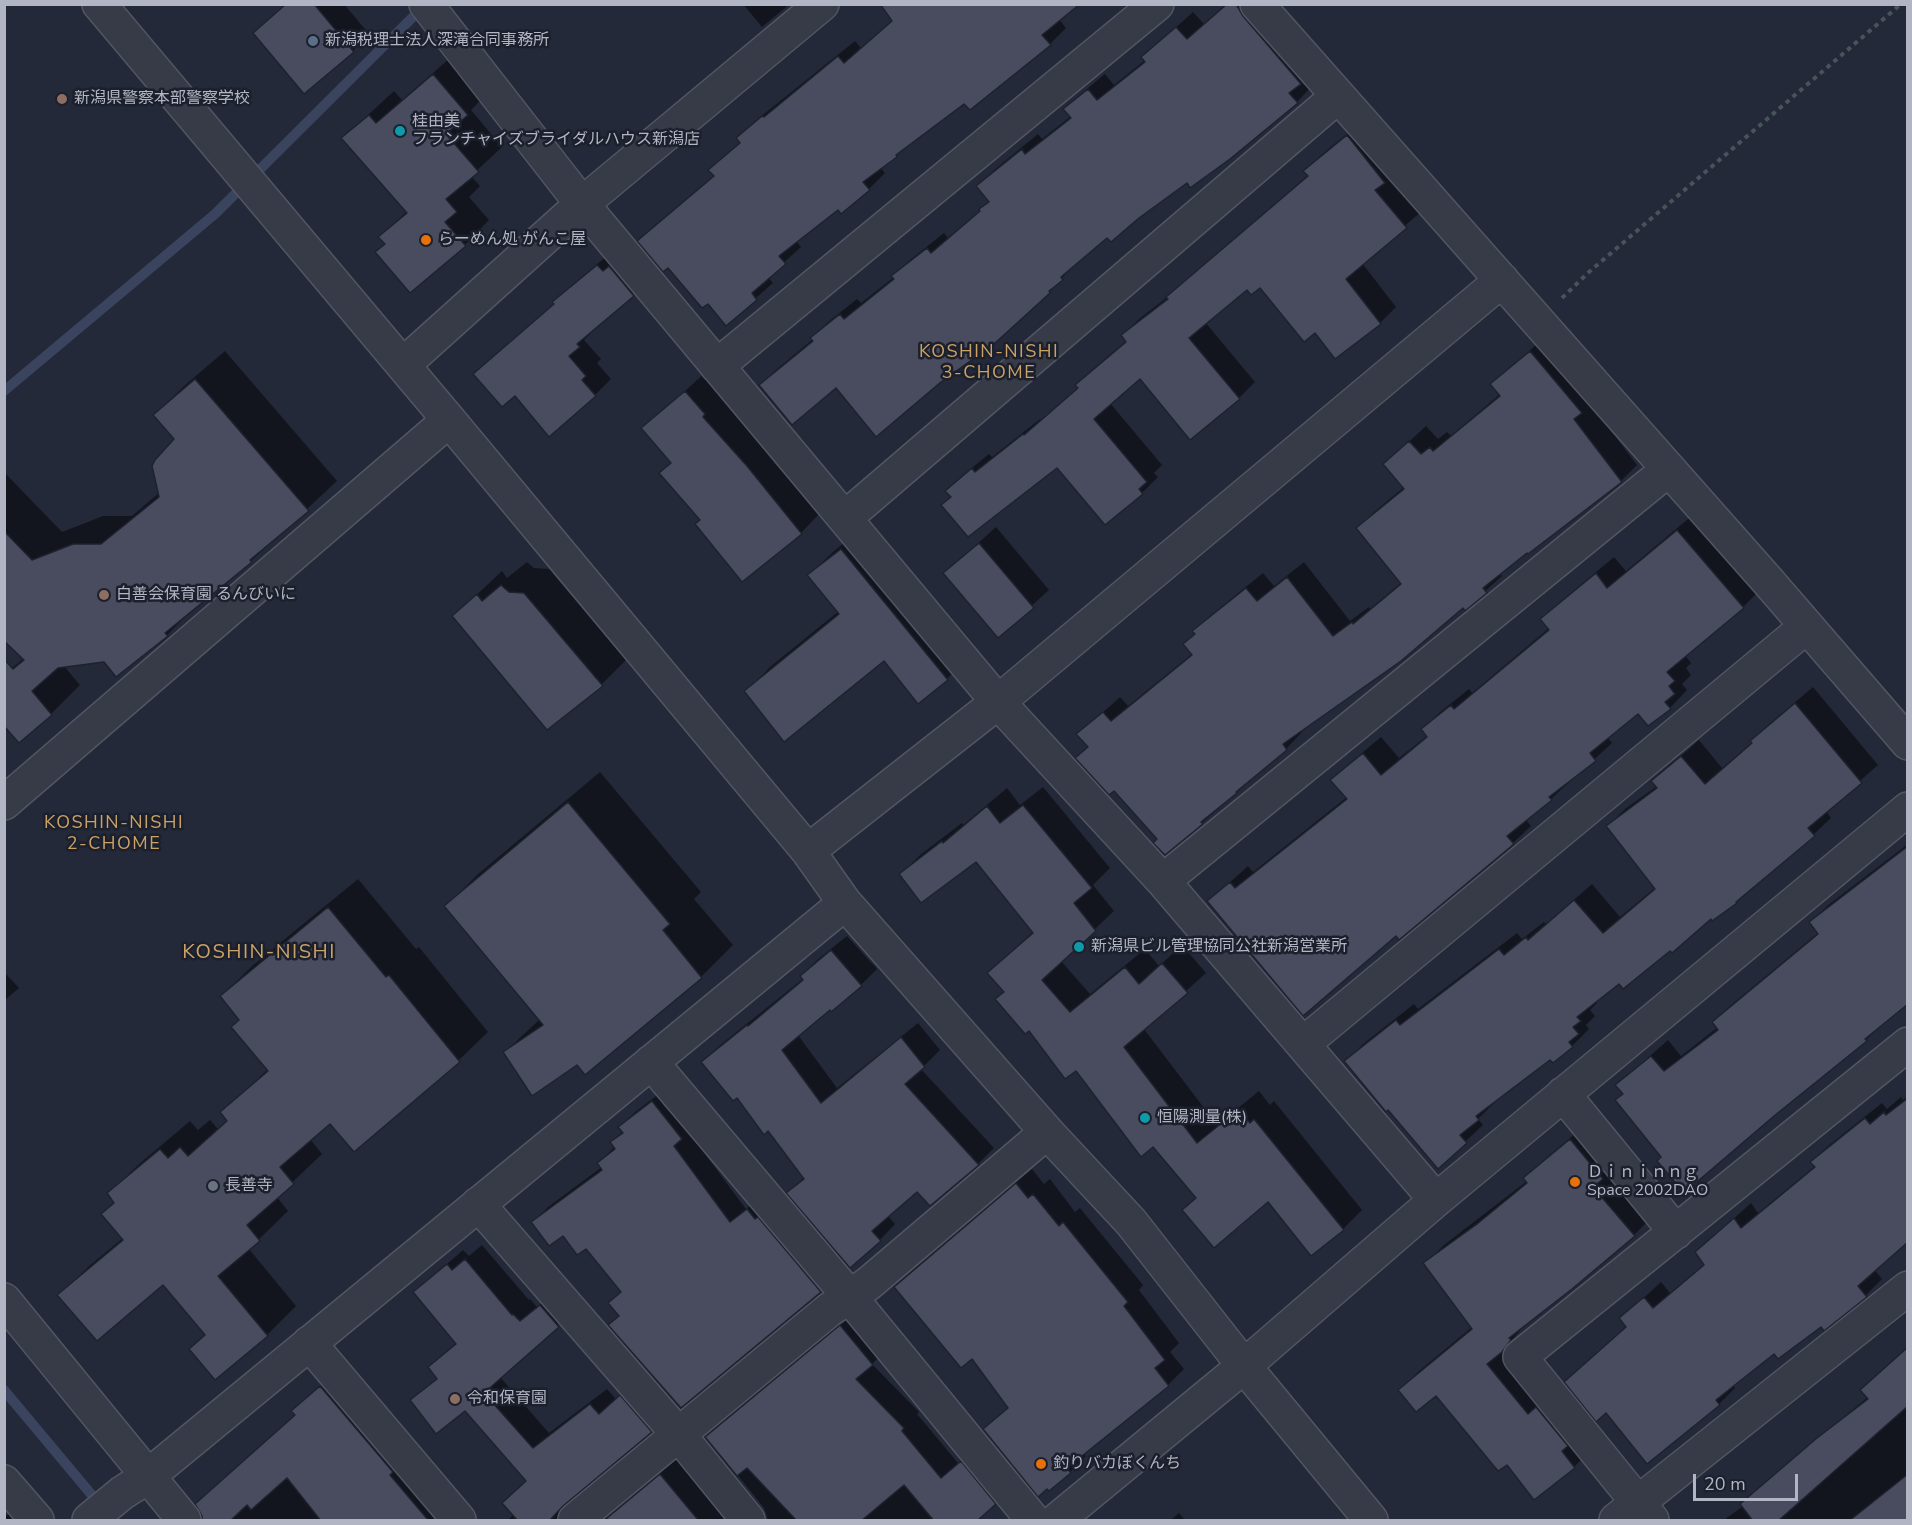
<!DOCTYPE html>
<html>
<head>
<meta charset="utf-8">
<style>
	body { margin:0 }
	#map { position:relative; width:1912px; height:1525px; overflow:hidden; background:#232938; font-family:"Nunito Sans",sans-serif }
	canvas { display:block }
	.frame { position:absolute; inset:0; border:6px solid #b2b6c4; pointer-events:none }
	.scale { position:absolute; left:1693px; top:1474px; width:105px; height:27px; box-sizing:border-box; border:3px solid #b2b6c4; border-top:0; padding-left:8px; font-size:18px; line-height:21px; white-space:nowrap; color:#b2b6c4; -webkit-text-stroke:4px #1c202d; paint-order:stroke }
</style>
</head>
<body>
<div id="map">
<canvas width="1912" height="1525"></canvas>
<div class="frame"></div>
<div class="scale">20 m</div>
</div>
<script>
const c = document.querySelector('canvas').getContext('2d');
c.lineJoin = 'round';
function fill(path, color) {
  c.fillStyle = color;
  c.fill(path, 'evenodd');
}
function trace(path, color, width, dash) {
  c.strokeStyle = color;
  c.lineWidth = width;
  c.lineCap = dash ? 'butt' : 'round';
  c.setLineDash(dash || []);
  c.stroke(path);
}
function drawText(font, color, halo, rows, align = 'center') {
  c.font = font + ' "Nunito Sans","Noto Sans JP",sans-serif';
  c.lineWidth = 5;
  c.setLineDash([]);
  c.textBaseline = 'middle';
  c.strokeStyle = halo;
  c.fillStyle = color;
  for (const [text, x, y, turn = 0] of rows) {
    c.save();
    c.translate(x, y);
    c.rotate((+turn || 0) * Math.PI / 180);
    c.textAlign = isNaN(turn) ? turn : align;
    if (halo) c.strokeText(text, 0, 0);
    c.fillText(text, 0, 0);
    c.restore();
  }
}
const shadow = new Path2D(`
	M286 4H344L369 34 353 51 255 33Z
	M743 4H790L762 27Z
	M1226 4H1263L1313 85 1297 102 1229 158 1187 181 1108 236 1077 262 1049 292 993 343 915 402 837 386 761 385 777 369 813 339 828 322 857 299 861 303 894 277 910 260 944 233 948 238 981 210 990 201 978 187 994 170 1038 134 1042 139 1071 116 1065 110 1082 93 1105 74 1114 85 1145 60 1143 57 1193 12 1204 24Z
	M1059 19 1066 28 1050 44 965 102 905 147 880 167 885 173 869 189 838 208 796 241 801 247 768 277 773 283 726 324 708 302 639 241 655 225 715 175 710 170 741 142 738 138 754 122 855 41 861 48Z
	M458 51 492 89 471 110 502 147 471 176 480 186 469 197 489 220 465 245 386 243 380 237 407 211 343 138 394 91 402 100Z
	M1364 120 1422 211 1362 263 1396 307 1380 323 1315 331 1261 286 1247 288 1205 322 1255 382 1239 398 1190 438 1140 377 1110 403 1162 465 1154 473 1158 477 1142 493 1057 466 952 496 947 491 963 475 989 454 992 457 1040 419 1041 420 1079 387 1077 385 1093 369 1127 340 1123 335 1139 319 1170 295 1308 175 1305 171 1321 155Z
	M614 250 649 279 593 328 595 329 584 340 601 359 597 363 611 379 595 395 515 394 475 374 555 303 571 286Z
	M1547 335 1590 403 1637 465 1621 481 1500 573 1502 576 1465 609 1463 606 1300 730 1302 732 1286 749 1202 823 1159 839 1079 734 1120 697 1128 706 1193 653 1196 633 1194 631 1211 615 1263 573 1274 586 1304 562 1350 621 1369 607 1370 609 1402 582 1358 528 1374 512 1404 487 1385 464 1426 426 1438 439 1447 432 1451 436 1500 394 1492 384Z
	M225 351 337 481 251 561 194 608 167 635 117 675 105 661 64 666 80 685 51 714 19 740 11 669 24 658 4 639V472L62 532 103 516H132L159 493 176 439 155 415 184 386Z
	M707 371 822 511 801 533 702 520 672 462 643 429Z
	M1695 513 1760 590 1743 607 1685 655 1691 663 1686 668 1691 675 1682 684 1687 690 1670 708 1638 712 1607 737 1612 743 1551 799 1525 819 1531 826 1513 843 1399 938 1396 934 1209 901 1248 866 1253 872 1347 797 1332 780 1350 763 1381 737 1399 758 1428 735 1423 729 1440 712 1469 689 1472 693 1549 628 1542 620 1560 602 1614 557 1626 571Z
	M866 525 971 654 947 679 918 702 884 659 746 692 770 667 839 611 809 575 834 551Z
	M996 527 1049 590 998 636 945 573Z
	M527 562 534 568 549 569 626 660 602 684 548 728 454 616 502 571 507 578Z
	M1813 687 1878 765 1826 811 1831 818 1814 834 1748 890 1670 949 1619 982 1595 1001 1597 1003 1590 1010 1595 1016 1586 1025 1589 1029 1572 1046 1550 1058 1494 1100 1495 1102 1478 1119 1483 1125 1438 1167 1346 1061 1363 1044 1414 1004 1418 1009 1517 933 1522 939 1544 922 1546 924 1592 884 1620 917 1656 887 1608 826 1625 809 1657 786 1653 781 1699 740 1722 768 1753 742 1769 724Z
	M600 772 701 892 694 899 733 945 701 977 586 1073 577 1063 505 1052 540 1019 446 906 477 875Z
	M1043 787 1110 868 1093 885 1114 911 1061 961 1090 994 1145 949 1159 966 1182 945 1206 973 1144 1029 1217 1125 1259 1091 1270 1105 1274 1101 1362 1210 1343 1229 1268 1200 1184 1210 1197 1197 1153 1145 989 973 1034 931 976 860 901 874 920 855 962 823 963 825 1007 788 1020 805Z
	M1908 844V1000L1866 1040 1732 1149 1663 1156 1617 1085 1668 1040 1681 1056 1718 1027 1714 1022 1730 1006 1819 932 1811 923 1827 906Z
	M358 879 416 949 419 947 488 1032 459 1060 354 1150 331 1122 310 1139 322 1154 277 1197 288 1211 249 1249 296 1306 267 1335 215 1378 191 1349 206 1333 163 1283 59 1296 88 1267 123 1238 116 1202 109 1194 138 1165 190 1121 198 1130 210 1120 218 1129 228 1120 222 1113 268 1069 240 1019 222 996 251 967Z
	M847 936 877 969 861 985 798 1035 837 1088 918 1023 940 1050 921 1069 994 1148 978 1164 917 1190 888 1216 895 1224 880 1240 789 1193 804 1177 769 1129 703 1062 719 1046 804 978 802 976 817 960Z
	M4 972 19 988 4 1001Z
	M668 1087 688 1131 746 1209 763 1195 835 1276 820 1291 610 1325 620 1315 610 1303 622 1291 586 1247 563 1234 533 1222 548 1207 602 1167 599 1163 615 1146 612 1142 623 1131 620 1127 635 1112Z
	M1908 1096V1240L1874 1269 1882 1279 1866 1295 1824 1329 1821 1325 1775 1352 1733 1385 1735 1388 1719 1404 1647 1461 1633 1323 1621 1319 1661 1282 1670 1293 1705 1264 1697 1252 1751 1203 1758 1213 1815 1166 1812 1162 1828 1146 1882 1103 1887 1109 1901 1097 1903 1100Z
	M1590 1121 1653 1216 1634 1235 1528 1322 1507 1345 1593 1448 1574 1467 1534 1498 1507 1463 1436 1394 1400 1390 1419 1371 1472 1327 1425 1264 1444 1245 1527 1181 1525 1178 1545 1159Z
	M1032 1169 1044 1184 1050 1179 1075 1212 1080 1208 1143 1285 1139 1290 1179 1343 1170 1352 1184 1369 1168 1385 1083 1453 1086 1456 1070 1472 985 1429 1009 1407 972 1356 896 1287 912 1271Z
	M482 1245 529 1300 530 1299 537 1307 556 1290 574 1310 500 1377 549 1433 607 1389 616 1399 636 1381 667 1415 651 1431 573 1497 572 1507 582 1520H508L514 1514 527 1480 465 1409 412 1401 438 1377 430 1367 457 1342 415 1292 463 1250 469 1256Z
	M857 1311 888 1348 872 1364 919 1412 917 1414 958 1463 977 1447 1011 1487 975 1520H768L764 1508 707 1437 723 1421Z
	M1908 1348V1520H1724L1743 1506 1742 1504 1758 1488 1868 1397Z
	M338 1371 461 1520H204V1516L197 1504 296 1414 293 1411Z
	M677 1459 724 1516 755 1520H601Z
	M14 1511 21 1520H4V1517Z
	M1179 1513 1185 1520H1171Z`);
const stream = new Path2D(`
	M4 391 215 214 423 7
	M4 1390 101 1506`);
const building = new Path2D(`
	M286 4H314L354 52 304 94 253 33Z
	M880 4H1080L1042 35 1051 45 970 110 964 104 896 155 897 157 863 182 870 190 841 214 838 210 779 256 786 264 752 293 757 300 726 326 708 304 702 308 668 268 663 272 637 241 714 176 708 170 740 143 736 138 762 116 764 117 838 56 844 63 892 21Z
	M1227 4H1236L1243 16 1301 84 1289 93 1298 103 1230 159 1190 188 1187 183 1139 218 1111 242 1107 238 1061 277 1063 280 1049 291 1050 293 994 344 941 382 876 437 836 388 792 425 759 385 813 341 810 338 840 314 844 319 894 279 891 276 927 248 931 253 980 211 979 209 989 202 976 186 1022 149 1025 154 1071 118 1063 109 1088 89 1097 100 1145 62 1141 57 1176 27 1187 39Z
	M433 74 468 115 446 134 479 172 446 199 457 212 445 222 466 246 410 293 375 252 385 244 378 237 407 213 341 138 369 115 376 123Z
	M1347 135 1385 183 1375 190 1407 228 1346 279 1381 324 1335 359 1315 333 1304 342 1260 288 1251 295 1247 290 1189 338 1240 399 1190 440 1140 379 1094 419 1147 482 1139 489 1143 494 1105 525 1057 468 968 537 941 505 951 497 945 491 972 468 975 472 1023 434 1024 435 1078 388 1075 385 1126 342 1121 335 1168 299 1166 297 1308 176 1303 171Z
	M597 265 603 271 609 266 634 296 577 344 580 347 569 356 586 376 582 380 596 396 549 437 515 396 502 407 473 374 554 304 552 302Z
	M1530 351 1582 413 1574 419 1622 482 1528 554 1527 553 1483 588 1487 593 1465 611 1463 608 1401 661 1283 744 1287 750 1236 792 1237 793 1201 822 1203 824 1165 855 1153 843 1157 839 1114 791 1109 795 1075 758 1088 747 1076 734 1103 712 1111 721 1192 655 1183 644 1195 634 1192 631 1246 588 1257 601 1287 577 1333 636 1352 622 1353 624 1401 584 1356 528 1404 489 1383 464 1409 441 1421 454 1430 447 1433 451 1500 396 1490 384Z
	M195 379 309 511 250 560 252 562 165 633 168 636 116 677 104 662 58 668 32 691 52 715 19 743 4 726V659L13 669 24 660 4 641V531L32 560 73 544H101L159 497 152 466 155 460 174 439 153 415Z
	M685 391 705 414 703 417 747 466 802 534 742 582 695 524 700 520 659 473 671 463 641 428Z
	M1677 530 1744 608 1667 672 1675 681 1669 686 1675 694 1665 702 1671 709 1648 726 1638 714 1590 753 1596 761 1549 797 1552 800 1507 836 1514 844 1399 940 1396 936 1303 1016 1207 901 1230 882 1235 888 1347 799 1330 780 1363 753 1381 775 1427 737 1421 729 1451 705 1454 709 1549 630 1540 619 1596 573 1607 588Z
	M979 543 1034 608 998 638 943 573Z
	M841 549 948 680 918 704 884 661 784 742 744 691 839 614 807 575Z
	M501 585 509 592 524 593 603 686 547 730 452 616 477 594 482 601Z
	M1795 703 1862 783 1808 828 1815 836 1736 902 1737 903 1712 921 1711 919 1672 953 1670 951 1623 989 1619 984 1577 1017 1581 1021 1573 1027 1579 1034 1569 1042 1573 1047 1553 1063 1550 1060 1476 1116 1479 1120 1460 1135 1467 1143 1438 1169 1388 1110 1386 1112 1344 1061 1396 1020 1400 1025 1499 949 1504 955 1526 937 1528 940 1574 900 1603 933 1655 889 1606 826 1657 788 1651 781 1681 756 1705 784 1752 743 1750 741Z
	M568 802 670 924 663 930 702 978 585 1075 577 1065 532 1096 503 1052 543 1025 444 906Z
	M1023 805 1092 888 1074 903 1096 931 1042 980 1070 1012 1125 967 1139 984 1162 963 1188 993 1124 1047 1197 1143 1239 1109 1250 1123 1254 1119 1344 1230 1311 1256 1268 1202 1214 1248 1182 1210 1196 1198 1153 1147 1141 1157 1076 1071 1065 1079 1029 1031 1025 1034 995 999 1004 992 987 973 1033 933 976 862 921 903 899 874 942 841 943 843 987 806 1000 823Z
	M1908 846V1004L1865 1039 1867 1041 1774 1116 1684 1193 1657 1161 1661 1157 1615 1100 1623 1094 1615 1085 1651 1056 1664 1071 1718 1030 1712 1022 1818 934 1809 922Z
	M328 907 386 977 389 975 460 1062 354 1152 330 1124 280 1167 294 1184 247 1225 260 1241 218 1276 268 1336 215 1380 189 1349 205 1335 163 1285 97 1341 57 1295 123 1240 101 1214 114 1203 107 1193 160 1149 168 1158 180 1147 188 1156 227 1121 220 1112 268 1071 231 1027 239 1020 220 996Z
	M831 950 862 986 831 1012 830 1010 782 1050 821 1103 901 1037 925 1067 905 1084 979 1165 930 1206 917 1192 872 1231 881 1241 850 1268 786 1193 804 1179 768 1131 764 1135 737 1098 733 1101 701 1062 747 1025 748 1026 803 980 800 976Z
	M1908 1098V1242L1858 1286 1867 1297 1824 1331 1821 1327 1778 1359 1774 1354 1716 1400 1720 1405 1647 1464 1606 1413 1596 1422 1564 1382 1626 1327 1619 1318 1644 1297 1653 1308 1704 1265 1695 1252 1734 1218 1741 1228 1815 1167 1810 1162 1865 1118 1870 1124 1884 1112 1886 1115Z
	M652 1101 682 1139 674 1146 730 1222 747 1209 755 1219 758 1217 821 1292 681 1408 608 1325 619 1316 608 1303 621 1292 586 1249 577 1255 563 1236 549 1246 531 1222 602 1170 597 1163 615 1149 610 1142 623 1133 618 1127Z
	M1570 1139 1603 1179 1593 1187 1635 1236 1572 1289 1509 1338 1511 1340 1502 1352 1487 1364 1528 1414 1536 1407 1568 1446 1562 1451 1575 1468 1534 1500 1507 1465 1498 1471 1436 1396 1416 1412 1398 1390 1472 1329 1423 1263 1477 1224 1527 1183 1523 1178Z
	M1016 1183 1028 1198 1033 1194 1059 1226 1063 1222 1128 1302 1124 1306 1165 1360 1155 1368 1169 1386 1067 1468 1071 1473 1049 1491 1047 1489 1038 1497 983 1429 1008 1408 972 1359 961 1368 894 1287Z
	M465 1259 512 1315 513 1314 520 1321 540 1305 559 1327 484 1393 533 1448 590 1404 599 1414 620 1395 652 1432 563 1506 549 1521H518L502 1503 526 1481 465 1411 436 1434 410 1400 437 1379 428 1367 456 1344 413 1292 447 1264 452 1270Z
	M840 1325 873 1365 856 1379 904 1428 902 1431 941 1478 961 1461 996 1504 977 1521H934L904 1485 861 1521H797L747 1468 737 1476 705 1437Z
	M1908 1347V1406L1778 1521H1753L1740 1504 1817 1438 1868 1399 1860 1390Z
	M320 1386 393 1472 390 1475 429 1521H321L287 1478 251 1510 247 1505 230 1521H202V1516L195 1504 295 1415 291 1411Z
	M660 1474 699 1521H610L607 1518Z
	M1908 1474V1521H1849Z`);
const path = new Path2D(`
	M1562 298 1589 272 1901 4`);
const minor = new Path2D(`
	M99 4 449 420 808 851 845 903 1047 1132 1131 1222 1244 1366 1371 1520
	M426 4 582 204 998 702 1163 881 1436 1200
	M1257 4 1767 580 1908 743
	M403 365 582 204 822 4
	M717 366 1157 4
	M845 518 1338 96
	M4 803 449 420
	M808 851 998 702 1502 280
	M1163 881 1669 469
	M1303 1044 1807 626
	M651 1062 849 1296 1033 1520
	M1563 1094 1676 1232
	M478 1204 679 1435 748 1520
	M4 1300 184 1520
	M309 1343 459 1520
	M4 1482 37 1520
	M89 1520 122 1493 147 1477 845 903
	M575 1520 829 1310 868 1284 1047 1132
	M1057 1520 1244 1366 1436 1200 1908 809
	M1616 1520 1908 1288
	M1652 1520 1520 1357 1908 1044`);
const markers = [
	[313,41,6,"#5c6f8a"],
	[62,99,6,"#8d6e63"],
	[400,131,6,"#0f9aa8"],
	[426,240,6,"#e8710a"],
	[104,595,6,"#8d6e63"],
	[1079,947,6,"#0f9aa8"],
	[1145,1118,6,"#0f9aa8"],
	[1575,1182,6,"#e8710a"],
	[213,1186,6,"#6b7280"],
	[455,1399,6,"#8d6e63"],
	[1041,1464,6,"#e8710a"]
];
const poiNames = [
	["新潟税理士法人深滝合同事務所",325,41],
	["新潟県警察本部警察学校",74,99],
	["桂由美",412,122],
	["フランチャイズブライダルハウス新潟店",412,140],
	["らーめん処 がんこ屋",438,240],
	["白善会保育園 るんびいに",116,595],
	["新潟県ビル管理協同公社新潟営業所",1091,947],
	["恒陽測量(株)",1157,1118],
	["Ｄｉｎｉｎｎｇ",1587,1173],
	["Space 2002DAO",1587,1191],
	["長善寺",225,1186],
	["令和保育園",467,1399],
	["釣りバカぼくんち",1053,1464]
];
const neighbourhoodNames = [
	["KOSHIN-NISHI",989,353],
	["3-CHOME",989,374],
	["KOSHIN-NISHI",114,824],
	["2-CHOME",114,845]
];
const quarterNames = [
	["KOSHIN-NISHI",259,953]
];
fill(shadow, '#0007');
trace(stream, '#3a445f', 10);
fill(building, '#484c5e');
trace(building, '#1e222f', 1.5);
trace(minor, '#525663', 36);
trace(path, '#47545a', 4, [4.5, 4.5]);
trace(minor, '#373b48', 33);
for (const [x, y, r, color] of markers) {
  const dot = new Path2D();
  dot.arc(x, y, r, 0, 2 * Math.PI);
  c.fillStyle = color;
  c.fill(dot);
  trace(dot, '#1c202d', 2);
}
drawText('16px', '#b2b6c4', '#1c202d', poiNames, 'left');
c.letterSpacing = '1.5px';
drawText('18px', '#caa267', '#1c202d', neighbourhoodNames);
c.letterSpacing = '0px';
c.letterSpacing = '1.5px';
drawText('20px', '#caa267', '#1c202d', quarterNames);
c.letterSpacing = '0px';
</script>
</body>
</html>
